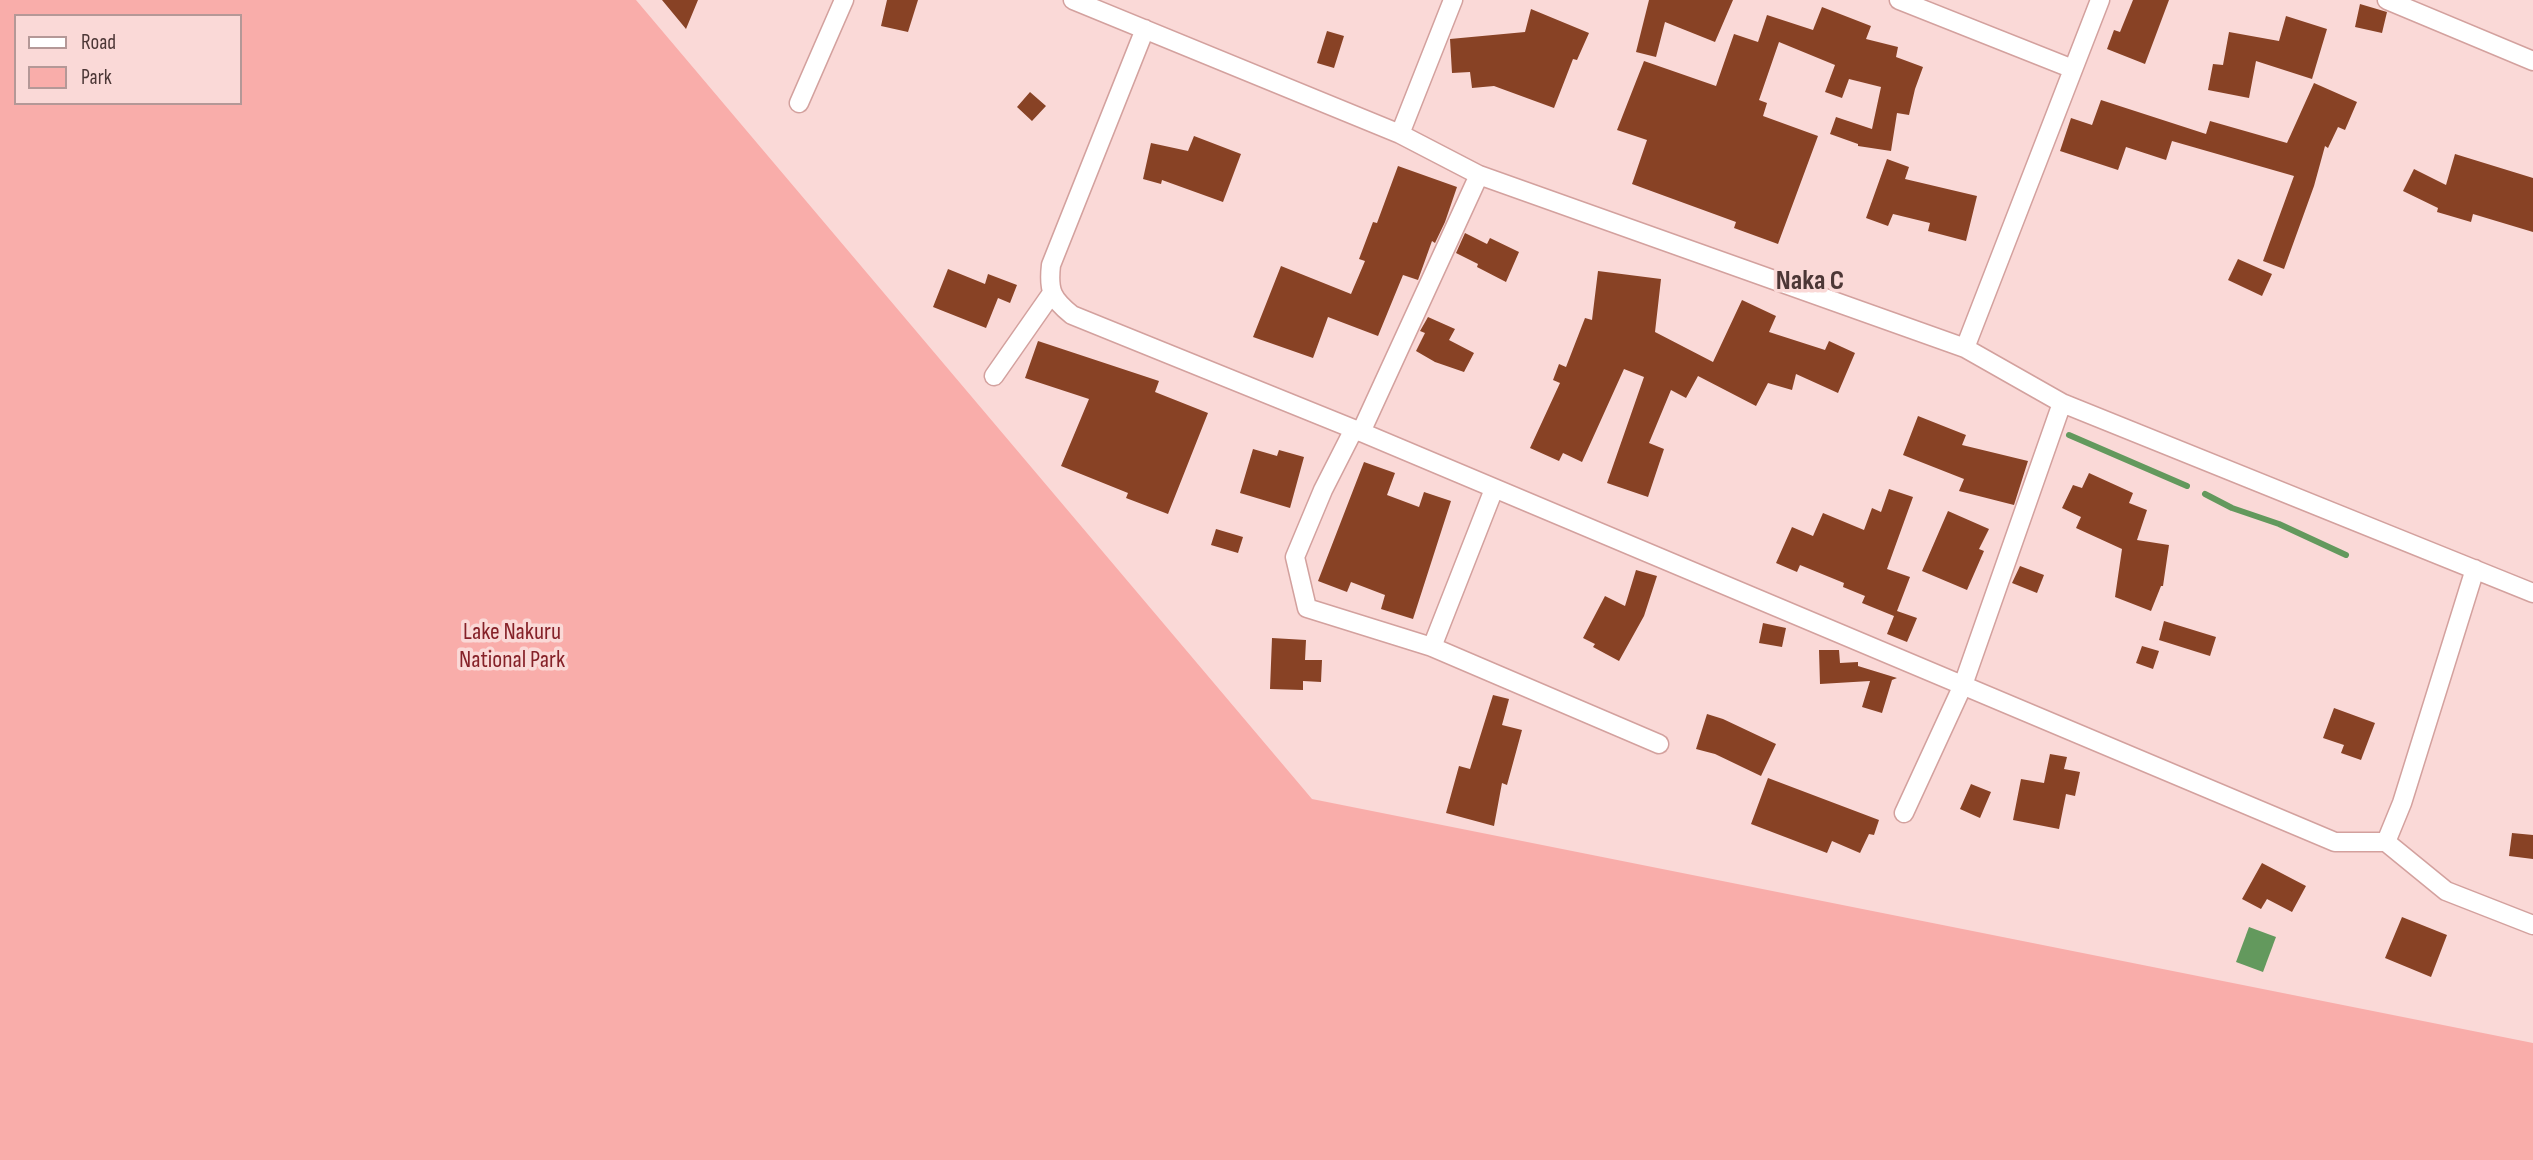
<!DOCTYPE html>
<html>
<head>
<meta charset="utf-8">
<style>
	body { margin:0 }
	#map { position:relative; width:2533px; height:1160px; overflow:hidden; background:#fad9d7; font-family:"Sofia Sans Condensed",sans-serif }
	canvas { display:block }
	.legend { position:absolute; left:14px; top:14px; width:228px; height:91px; box-sizing:border-box; background:#fad9d7; border:2px solid #b49897; margin:0; padding:9px 12px; list-style:none; font-size:21px; color:#4c3736 }
	.legend li { display:flex; align-items:center; gap:14px; height:35px }
	.legend b { width:35px; border:2px solid #b49897 }
</style>
</head>
<body>
<div id="map">
<canvas width="2533" height="1160"></canvas>
<ul class="legend">
<li><b style="height:9px;background:#fff"></b>Road</li>
<li><b style="height:19px;background:#f9adaa"></b>Park</li>
</ul>
</div>
<script>
const c = document.querySelector('canvas').getContext('2d');
c.lineJoin = 'round';
function fill(path, color) {
  c.fillStyle = color;
  c.fill(path, 'evenodd');
}
function trace(path, color, width, dash) {
  c.strokeStyle = color;
  c.lineWidth = width;
  c.lineCap = dash ? 'butt' : 'round';
  c.setLineDash(dash || []);
  c.stroke(path);
}
function drawText(font, color, halo, rows, align = 'center') {
  c.font = font + ' "Sofia Sans Condensed",sans-serif';
  c.lineWidth = 7;
  c.setLineDash([]);
  c.textBaseline = 'middle';
  c.strokeStyle = halo;
  c.fillStyle = color;
  for (const [text, x, y, turn = 0] of rows) {
    c.save();
    c.translate(x, y);
    c.rotate((+turn || 0) * Math.PI / 180);
    c.textAlign = isNaN(turn) ? turn : align;
    if (halo) c.strokeText(text, 0, 0);
    c.fillText(text, 0, 0);
    c.restore();
  }
}
const green = new Path2D(`
	M0 0H636L1312 799 2533 1043V1160H0ZM16 16H240V103H16Z`);
const water = new Path2D(`
	M2249 927 2276 937 2263 972 2236 962Z`);
const stream = new Path2D(`
	M2069 435 2187 486
	M2205 494 2232 508 2279 524 2346 555`);
const building = new Path2D(`
	M662 0H698L686 29Z
	M887 0H918L908 32 881 26Z
	M1649 0H1733L1715 42 1665 22 1656 57 1636 52Z
	M2133 0H2169L2145 64 2107 49 2114 30 2120 32Z
	M2360 4 2387 12 2382 33 2355 27Z
	M1822 7 1871 26 1866 39 1898 47 1896 57 1923 67 1915 89 1909 115 1897 113 1891 151 1858 146V144L1830 134 1836 117 1872 129 1881 87 1849 79 1842 98 1825 92 1835 65 1779 42 1759 100 1767 103 1763 116 1818 136 1778 244 1734 228 1736 222 1632 184 1647 140 1617 130 1644 61 1716 86 1734 34 1758 42 1767 15 1813 30Z
	M1531 9 1589 33 1577 60 1573 59 1554 108 1494 86 1472 88 1470 72 1452 73 1450 39 1525 32Z
	M2286 16 2327 29 2312 79 2256 61 2249 98 2208 90 2213 64 2223 65 2229 32 2279 41Z
	M1327 31 1344 36 1334 68 1317 63Z
	M2314 83 2357 102 2345 130 2338 127 2328 148 2325 146 2314 186 2284 269 2263 261 2294 176 2172 141 2166 160 2126 147 2118 170 2060 151 2071 118 2092 125 2101 100 2206 134 2210 121 2287 143Z
	M1030 92 1046 106 1032 121 1017 107Z
	M1194 136 1241 154 1223 202 1162 180 1161 184 1143 179 1151 143 1188 151Z
	M2455 154 2533 178V232L2473 214 2471 222 2437 212 2438 208 2403 191 2414 169 2446 185Z
	M1887 159 1909 167 1905 179 1977 196 1966 241 1928 231 1930 223 1893 214 1888 226 1866 218Z
	M1398 166 1457 187 1445 222 1435 243 1432 241 1418 280 1403 275 1378 336 1328 317 1313 358 1253 337 1281 266 1351 294 1365 261 1359 259 1373 222 1377 223Z
	M1465 233 1487 244 1490 238 1519 252 1506 282 1477 267 1478 264 1456 253Z
	M2238 259 2272 274 2262 296 2228 280Z
	M948 269 985 284 988 274 1017 285 1010 303 998 298 986 328 933 307Z
	M1598 271 1661 279 1655 332 1713 362 1742 300 1776 316 1769 332 1825 350 1829 341 1855 353 1838 393 1796 374 1792 390 1768 383 1756 406 1698 376 1686 398 1671 390 1649 443 1664 449 1648 497 1607 483 1644 377 1624 369 1582 462 1563 453 1559 461 1530 448 1560 383 1553 380 1559 364 1566 367 1585 318 1592 320Z
	M1428 317 1455 329 1449 340 1474 353 1464 372 1435 362 1416 351 1425 333 1420 331Z
	M1038 341 1159 381 1155 392 1208 413 1168 514 1126 498 1128 493 1061 466 1089 399 1025 378Z
	M1918 416 1966 435 1962 445 2028 461 2014 505 1959 491 1964 479 1903 455Z
	M1253 449 1277 456 1279 450 1304 457 1290 508 1240 493Z
	M1364 462 1395 473 1387 495 1419 507 1424 492 1451 501 1413 619 1381 609 1385 595 1351 582 1347 592 1318 581Z
	M2089 473 2133 493 2129 503 2147 510 2137 540 2169 545 2163 586H2161L2151 611 2115 597 2122 549 2076 528 2081 517 2062 508 2073 485 2082 488Z
	M1889 489 1913 497 1887 569 1910 577 1897 611 1917 618 1907 642 1887 634 1894 616 1862 603 1865 596 1843 587 1844 583 1800 565 1797 572 1776 563 1792 527 1813 536 1823 513 1864 530 1872 508 1881 512Z
	M1948 511 1989 529 1979 549 1984 551 1967 590 1922 571Z
	M1216 529 1243 537 1238 553 1211 545Z
	M2020 566 2044 575 2037 593 2012 583Z
	M1636 570 1657 576 1644 616 1619 661 1593 647 1595 644 1583 638 1605 596 1625 606Z
	M2164 621 2216 637 2210 656 2159 640Z
	M1763 623 1786 628 1782 647 1759 643Z
	M1272 638 1306 640 1305 660H1322L1321 682 1303 681V690L1270 689Z
	M2142 646 2159 651 2153 669 2136 663Z
	M1819 650H1839L1840 663 1858 662V666L1897 678 1892 680 1882 713 1862 707 1870 681 1820 684Z
	M1493 695 1509 699 1502 725 1522 730 1507 785 1502 783 1494 826 1446 813 1459 766 1470 769Z
	M2334 708 2375 723 2361 760 2341 753 2344 745 2323 738Z
	M1707 714 1723 719 1776 744 1761 776 1715 754 1696 749Z
	M2050 754 2067 757 2064 769 2080 772 2075 796 2066 794 2059 829 2013 820 2021 779 2044 783Z
	M1768 778 1879 820 1874 835 1869 834 1860 853 1832 841 1827 853 1751 824Z
	M1971 784 1991 792 1980 818 1960 809Z
	M2512 833 2533 835V859L2509 856Z
	M2262 863 2306 886 2292 912 2267 899 2261 909 2242 899Z
	M2402 917 2447 935 2431 977 2385 958Z`);
const street = new Path2D(`
	M1073 0 1400 134 1479 175 1965 348 2062 403 1963 685 1904 813
	M1899 0 2073 69
	M2387 0 2533 61
	M1145 29 1051 265C1048 291 1052 299 1072 315L1361 432 2335 842H2386L2402 803 2475 569
	M799 103 844 0
	M1400 134 1453 0
	M1965 348 2100 0
	M994 376 1052 293
	M2062 403 2533 593
	M1353 431 1323 490 1295 557 1307 608 1432 647 1659 744
	M1361 432 1479 175
	M1432 647 1494 489
	M2386 842 2446 891 2533 925`);
const parkNames = [
	["Lake Nakuru",512,633],
	["National Park",512,661]
];
const quarterNames = [
	["Naka C",1810,282]
];
fill(green, '#f9adaa');
fill(water, '#63995d');
trace(stream, '#63995d', 6);
fill(building, '#884225');
trace(street, '#d3a19e', 21);
trace(street, '#fff', 18);
drawText('24px', '#852128', '#fad9d7', parkNames);
drawText('bold 28px', '#4c3736', '#fad9d7', quarterNames);
</script>
</body>
</html>
